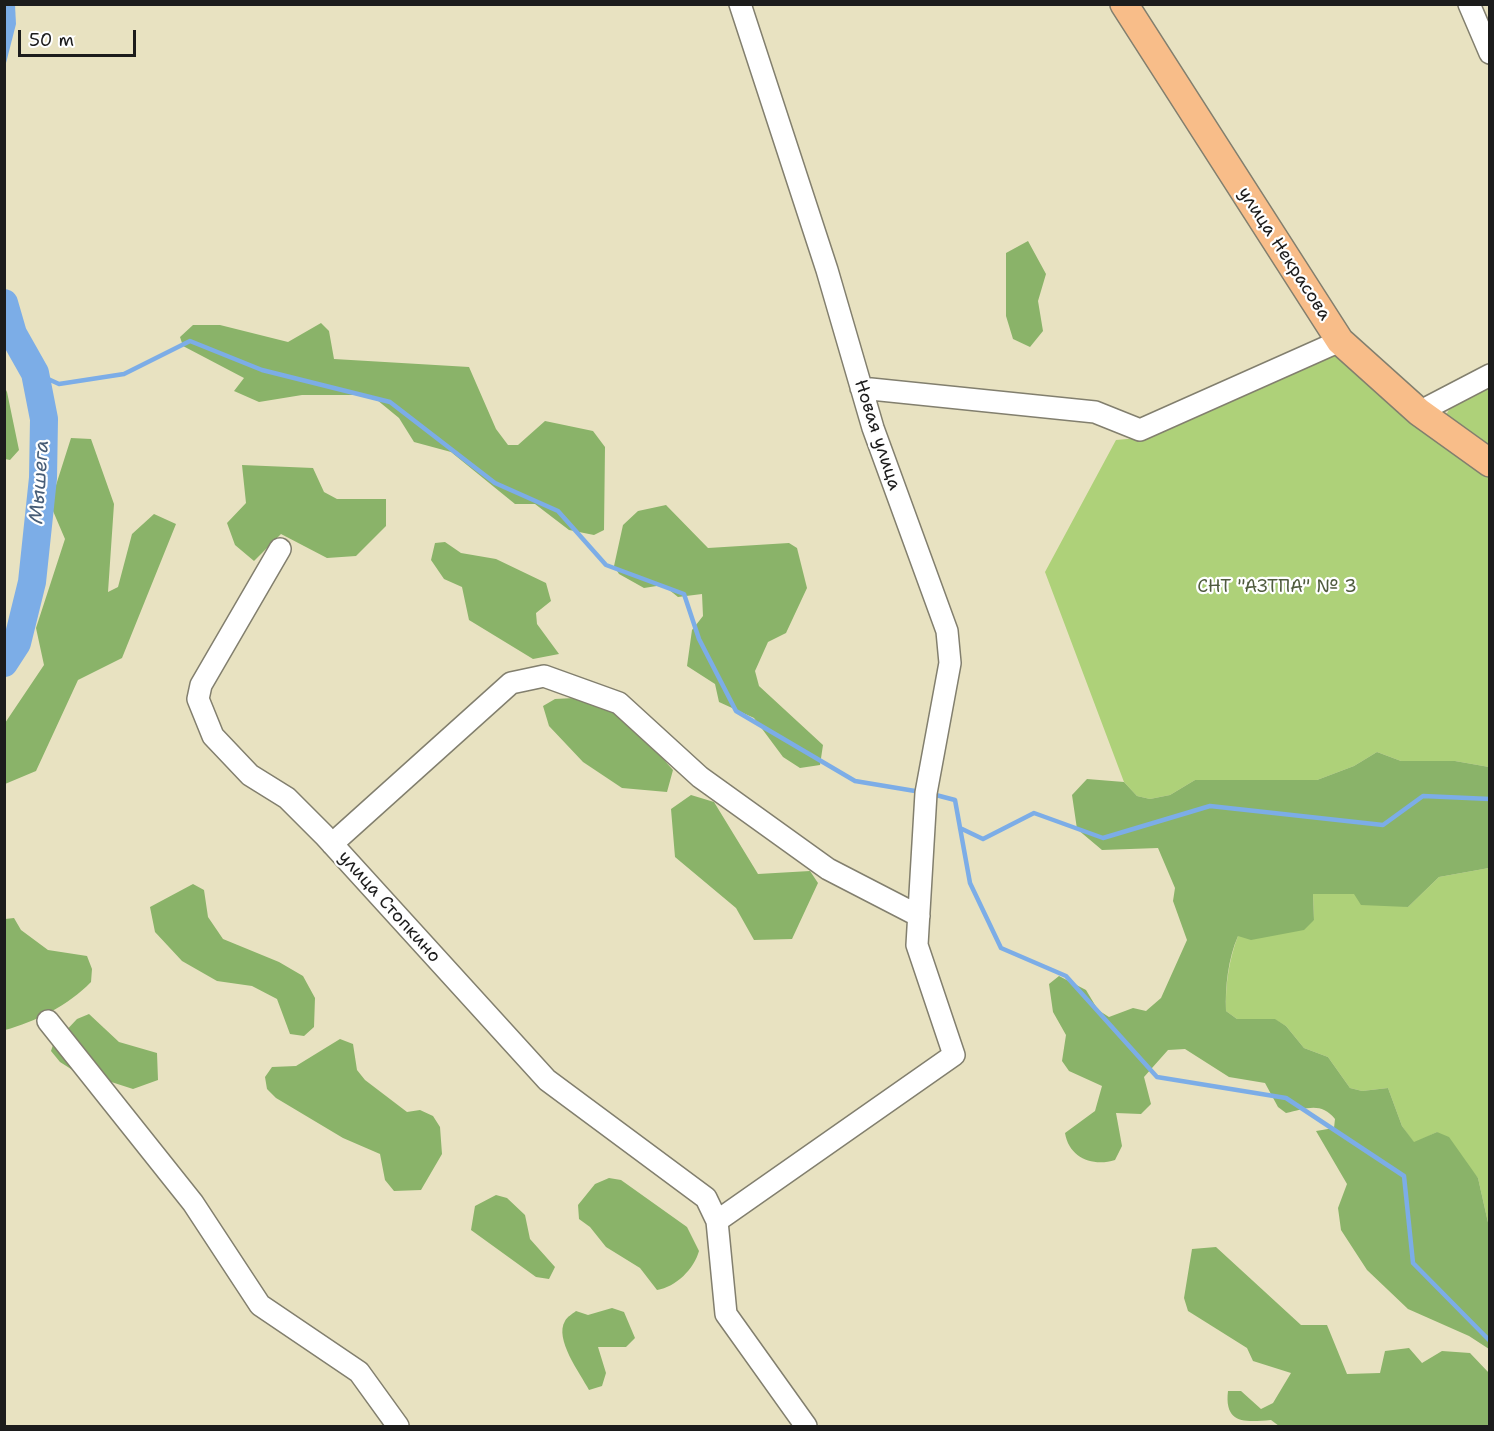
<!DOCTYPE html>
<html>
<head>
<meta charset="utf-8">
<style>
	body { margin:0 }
	#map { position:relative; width:1494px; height:1431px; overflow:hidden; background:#e8e2c1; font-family:"Shantell Sans",sans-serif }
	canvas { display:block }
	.frame { position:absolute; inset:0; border:6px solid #1c1c1c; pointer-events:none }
	.scale { position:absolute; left:18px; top:30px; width:118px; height:27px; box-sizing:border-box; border:3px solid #1c1c1c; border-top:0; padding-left:8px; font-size:18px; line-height:21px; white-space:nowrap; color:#1c1c1c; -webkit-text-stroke:4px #fff; paint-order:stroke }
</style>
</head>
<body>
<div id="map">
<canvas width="1494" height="1431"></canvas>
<div class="frame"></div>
<div class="scale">50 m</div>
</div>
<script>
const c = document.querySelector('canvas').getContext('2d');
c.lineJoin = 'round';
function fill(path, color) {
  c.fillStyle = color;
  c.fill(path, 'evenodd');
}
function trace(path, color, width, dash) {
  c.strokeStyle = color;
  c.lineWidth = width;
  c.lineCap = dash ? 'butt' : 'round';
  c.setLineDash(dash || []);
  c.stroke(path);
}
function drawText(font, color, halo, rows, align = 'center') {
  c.font = font + ' "Shantell Sans",sans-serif';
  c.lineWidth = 4.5;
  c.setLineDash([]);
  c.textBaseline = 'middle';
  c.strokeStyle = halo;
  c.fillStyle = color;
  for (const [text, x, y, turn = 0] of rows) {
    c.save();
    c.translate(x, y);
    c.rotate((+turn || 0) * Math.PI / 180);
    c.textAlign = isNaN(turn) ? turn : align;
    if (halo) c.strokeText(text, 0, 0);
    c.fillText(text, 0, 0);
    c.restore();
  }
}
const green = new Path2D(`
	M1336 349 1452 450 1489 477V767L1455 761H1401L1377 752 1354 766 1317 780H1195L1170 795 1150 799 1137 796 1124 782 1045 572 1116 440 1138 438Z
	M1489 382V446L1446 415 1451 406Z
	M1489 868V1227L1478 1178 1437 1132 1414 1143 1402 1126 1388 1088 1362 1091 1350 1088 1328 1057 1304 1048 1286 1026 1274 1019H1237L1226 1011C1225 986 1229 959 1238 936L1314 920 1313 894H1355L1408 907 1439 877Z`);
const forest = new Path2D(`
	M1028 241 1046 274 1038 301 1043 331 1030 347 1013 339 1006 316V253Z
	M321 323 329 331 334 359 469 367 496 429 508 445H518L545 421 593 431 605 447 604 530 594 535 569 530 535 504H515L451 452 414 442 399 418 371 395H302L259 402 234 391 244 378 183 346 180 337 193 325H220L288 342Z
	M5 388 7 392 19 450 10 460 5 459Z
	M71 438 91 439 114 504 108 592 118 587 132 534 154 514 176 524 122 658 78 680 36 771 5 784V723L44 665 36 628 65 539 50 504Z
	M242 465 313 468 324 492 337 499H386V526L356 556 327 558 281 534 254 561 235 545 227 523 246 503Z
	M666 505 708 548 789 543 797 548 807 588 786 633 768 642 755 671 759 686 823 745 820 765 800 768 783 757 754 718 719 702 715 684 687 666 692 630 703 616 702 594 678 597 663 585 644 588 619 574 614 566 623 525 638 511Z
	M445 542 461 553 496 559 546 583 551 601 536 613 537 624 559 654 533 659 469 620 462 587 444 579 431 560 435 543Z
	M555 699C564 699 575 697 583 699 620 708 649 742 673 770L667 792 622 788 583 762 549 726 543 706Z
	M1377 752 1401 761H1455L1489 767V868L1439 877 1408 907 1361 905 1354 894H1313L1314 920 1304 930 1251 940 1238 936C1228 959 1225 987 1226 1011L1237 1019H1275L1286 1026 1304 1048 1328 1057 1350 1088 1362 1091 1388 1088 1402 1126 1414 1142 1437 1132 1449 1137 1478 1178 1489 1227V1349L1469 1336 1408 1309 1367 1270 1341 1230 1338 1208 1347 1184 1316 1131 1334 1128 1335 1119C1321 1101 1305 1109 1286 1113L1278 1107 1265 1083 1229 1077 1185 1049 1168 1050 1144 1077 1151 1104 1141 1114 1116 1113 1122 1146 1115 1160C1093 1167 1069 1158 1065 1133L1095 1111 1102 1086 1069 1071 1062 1061 1066 1035 1053 1012 1049 984 1059 976 1086 990 1098 1010 1109 1017 1133 1008 1146 1011 1161 998 1187 940 1173 901 1175 888 1158 848 1102 850 1077 829 1072 795 1087 779 1124 782 1137 796 1150 799 1170 795 1195 780H1317L1354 766Z
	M691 795 714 802 758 874 810 871 818 883 792 939 754 940 736 908 675 857 671 809Z
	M193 884 204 890 208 917 223 939 279 962 303 976 315 998 314 1027 304 1036 290 1034 277 999 252 986 217 981 182 961 155 932 150 907Z
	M14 918 21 930 48 950 87 956 92 969 91 982C69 1005 35 1022 5 1030V919Z
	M89 1014 119 1042 157 1053 158 1080 133 1089 71 1069 60 1062 51 1051 55 1039 61 1036 77 1019Z
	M340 1039 353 1044 357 1070 365 1080 407 1112 420 1110 433 1116 440 1127 442 1154 421 1190 394 1191 385 1180 380 1154 343 1138 276 1098 267 1089 265 1077 272 1067 296 1066Z
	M609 1178 621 1180 687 1227 699 1251C694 1269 676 1287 657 1290L640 1268 606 1247 590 1227 579 1219 578 1205 595 1184Z
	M496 1195 507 1198 525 1215 530 1239 555 1267 549 1279 536 1277 471 1230 475 1206Z
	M1216 1247 1301 1325H1327L1347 1374 1380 1373 1385 1351 1409 1348 1422 1363 1442 1351 1470 1353 1489 1373V1426H1279L1271 1420C1246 1422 1224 1425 1228 1391H1241L1261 1409 1273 1403 1291 1373 1253 1361 1247 1348 1188 1311 1184 1298 1192 1249Z
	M612 1308 624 1312 635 1338 626 1347H598L606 1373 602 1386 589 1390C580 1373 554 1339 565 1321 567 1317 572 1314 576 1311L588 1315Z`);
const water = new Path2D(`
	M5 4 15 5 16 24 5 67Z`);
const stream = new Path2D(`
	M35 373 59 384 124 374 190 341 262 370 390 402 495 483 558 511 606 565 684 594 699 639 736 711 855 781 921 792
	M932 794 955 800 970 883 1001 948 1066 976 1157 1077 1286 1098 1404 1176 1413 1263 1490 1341
	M960 828 983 839 1034 813 1103 838 1210 806 1383 825 1423 796 1490 799`);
const river = new Path2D(`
	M4 303 13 334 35 373 44 419 43 478 32 582 17 643 4 663`);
const minor = new Path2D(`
	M740 4 827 270 873 428 947 631 950 663 926 793 917 945 954 1055 717 1221 726 1314 806 1426
	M1469 4 1490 53
	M861 388 1095 412 1140 430 1340 341
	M1419 412 1490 375
	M280 549 201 685 198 699 213 736 250 775 287 798 324 835 547 1080 706 1198 717 1221
	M332 844 511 683 544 676 619 703 700 777 828 869 919 916
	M48 1021 193 1203 260 1305 359 1372 398 1426`);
const major = new Path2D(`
	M1124 4 1340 341 1419 412 1490 463`);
const streetNames = [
	["улица Некрасова",1284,254,57],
	["Новая улица",877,435,72],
	["улица Стопкино",389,907,48]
];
const parkNames = [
	["СНТ \"АЗТПА\" № 3",1277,587]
];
const waterNames = [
	["Мышега",40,482,-86]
];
fill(green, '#aed179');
fill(forest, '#8ab369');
fill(water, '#7cade7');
trace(stream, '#7cade7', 4.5);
trace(river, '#7cade7', 28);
trace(minor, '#827f6e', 24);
trace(major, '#827f6e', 30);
trace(minor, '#fff', 21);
trace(major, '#f8bd89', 27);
drawText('18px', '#1c1c1c', '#fff', streetNames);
drawText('18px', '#4f5b3d', '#fff', parkNames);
drawText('italic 20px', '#475d77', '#fff', waterNames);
</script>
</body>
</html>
